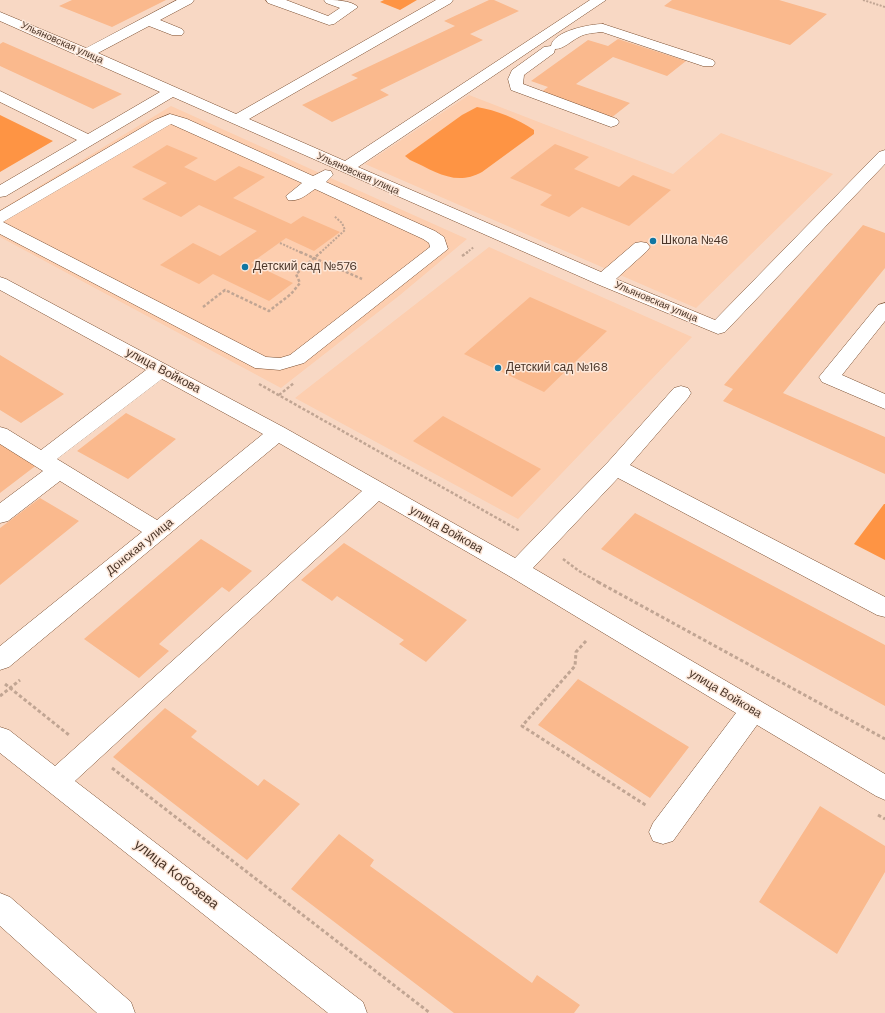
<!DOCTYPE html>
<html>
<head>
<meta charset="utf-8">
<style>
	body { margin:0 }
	canvas { display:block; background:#f8d8c4 }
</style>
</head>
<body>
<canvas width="885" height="1013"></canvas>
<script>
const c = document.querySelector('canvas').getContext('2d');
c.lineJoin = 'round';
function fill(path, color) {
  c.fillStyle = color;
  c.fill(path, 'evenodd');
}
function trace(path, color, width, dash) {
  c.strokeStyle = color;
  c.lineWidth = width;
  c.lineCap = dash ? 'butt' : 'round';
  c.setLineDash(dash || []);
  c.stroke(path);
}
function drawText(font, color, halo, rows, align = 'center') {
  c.font = font + ' "DM Sans",sans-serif';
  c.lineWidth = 3;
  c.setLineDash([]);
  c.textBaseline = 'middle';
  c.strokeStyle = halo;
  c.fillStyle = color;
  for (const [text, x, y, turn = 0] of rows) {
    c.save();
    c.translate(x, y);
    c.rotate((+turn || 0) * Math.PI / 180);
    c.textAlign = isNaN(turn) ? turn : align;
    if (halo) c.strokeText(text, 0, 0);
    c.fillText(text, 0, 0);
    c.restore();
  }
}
const built = new Path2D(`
	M469 95 673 174 721 133 833 174 696 308 365 164Z
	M171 106 324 175 467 239 400 295 281 388 0 237V210Z
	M489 247 692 337 518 519 295 398Z`);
const green = new Path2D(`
	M384 0H417L400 10 380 2Z
	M477 107C496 110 518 119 534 130V134L482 172C455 187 435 171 410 160L405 156 462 115Z
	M0 115 53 141 0 172Z
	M884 504H885V560L854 544Z`);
const building = new Path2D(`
	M72 0H166L112 27 59 6Z
	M489 0H494L519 11 470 34 483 40 380 90 389 95 332 122 302 105 358 78 351 75 455 26 444 21Z
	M672 0H779L827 14 790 45 664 6Z
	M618 39 686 61 667 76 613 57 576 84 630 103 611 118 540 93 548 87 531 81 588 40 608 46Z
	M3 42 122 94 93 109 0 66V44Z
	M555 144 589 157 574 169 619 187 633 175 671 190 629 226 582 207 569 217 540 205 552 195 510 178Z
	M167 145 198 158 184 167 215 181 239 166 265 177 233 198 291 224 303 216 340 232 314 251 286 238 251 263 293 283 269 301 213 274 199 284 160 265 193 243 220 256 257 231 199 205 181 217 142 199 167 183 132 167Z
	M863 225 885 233V268L783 393 885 437V474L723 401 733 389 724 385Z
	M530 297 607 331 544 392 464 354Z
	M0 355 64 394 21 423 0 410Z
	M126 413 176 439 128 479 77 451Z
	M443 416 541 469 512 497 413 441Z
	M0 442 38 464 0 493Z
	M40 498 79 521 0 585V528Z
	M635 513 885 645V706L601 549Z
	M201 539 252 571 229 592 222 587 159 644 169 651 139 678 84 639Z
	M344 543 467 620 426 662 399 644 404 640 337 596 332 601 301 580Z
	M578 679 689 747 650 798 538 725Z
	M165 708 197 731 191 737 258 786 264 779 300 804 247 860 113 757Z
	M820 806 885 846V872L837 954 759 902Z
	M339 834 374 860 370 866 532 983 537 975 580 1005 574 1013H454L291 889Z`);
const pathFar2 = new Path2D(`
	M863 0 885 7
	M280 243 302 253
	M320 253 345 230 342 223 334 216
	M466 253 474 247`);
const pathFar1 = new Path2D(`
	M300 252 362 279
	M462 256 468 252
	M203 307 225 290 269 311 291 294 300 283 296 274 321 252
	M259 384 520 531
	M279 395 294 383
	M563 559 579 571 600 583`);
const path = new Path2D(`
	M598 582 885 739
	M586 641 576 652 575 666 522 726 647 806
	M5 684 69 735
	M0 696 20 680
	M112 768 430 1013
	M878 815 885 819`);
const minor = new Path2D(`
	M177 0H194L192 3 160 20 182 29 184 32 182 35H172L149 26 98 53 236 114 436 0H453L451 3 249 119 345 161 590 0H606L358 167 601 272 635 243 641 242 647 243 650 247 647 251 616 279 715 320 879 152 885 150V164L725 332 718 334 597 284 173 97 6 196 0 197V185L77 140 0 102V91L88 134 160 92 0 21V12L86 48Z
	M266 0H286L328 16 340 8 326 3 324 0C334 0 351 0 358 7L334 24 329 25 268 3Z
	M603 24 713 60 715 63 713 66H703L602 32C594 33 586 33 579 37 571 41 564 49 555 49L554 53 524 75 523 84 617 119 619 122 617 125 611 127 511 90 508 79 512 70 544 47 551 46C553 31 590 24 603 24Z
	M170 114 187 119 313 176 325 170 331 171 333 175 326 182 435 231 444 237 448 249 304 363 280 370 255 368 0 234V211L155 120ZM171 124 302 183 286 196 288 200C299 202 306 195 315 189L423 239 429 243 430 247 290 355 280 358 266 357 3 222Z
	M0 277 6 279 285 428 515 558 608 462 674 388 681 386 688 388 691 393 688 398 630 465 885 597V617L877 615 618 478 533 568 885 774V800L876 796 757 725 673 841 663 844 653 841 649 832 653 823 736 713 509 576 379 501 75 781 363 1002 367 1013H328L0 753V727L9 730 55 766 362 491 279 443 9 667 0 670V646L142 532 60 481 8 521 0 523V503L43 471 0 444V427L7 429 41 450 146 370 0 290ZM162 379 263 434 157 520 57 459Z
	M885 303V321L842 375 885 394V409L822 382 819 377 878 305Z
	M0 893 10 897 131 1002 135 1013H97L0 926Z`);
const markers = [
	[653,241,4,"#1076a2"],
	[245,267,4,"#1076a2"],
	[498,368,4,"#1076a2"]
];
const farStreetnames = [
	["Ульяновская улица",62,43,24],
	["Ульяновская улица",358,174,24],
	["Ульяновская улица",656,302,23]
];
const poiNames = [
	["Школа №46",661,241],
	["Детский сад №576",253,267],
	["Детский сад №168",506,368]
];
const streetNames = [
	["улица Войкова",163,371,28],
	["улица Войкова",446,530,30],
	["Донская улица",140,547,-39],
	["улица Войкова",725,694,31]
];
const nearStreetnames = [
	["улица Кобозева",176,875,38]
];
fill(built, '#fdceaf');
fill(green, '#fe9444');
fill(building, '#fab98d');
trace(minor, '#794d2f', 1);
trace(pathFar2, '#c1a593', 2, [2, 1.5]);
trace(pathFar1, '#c1a593', 2.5, [3, 2]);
trace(path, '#c1a593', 3, [3.5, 2.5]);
fill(minor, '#fff');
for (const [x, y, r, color] of markers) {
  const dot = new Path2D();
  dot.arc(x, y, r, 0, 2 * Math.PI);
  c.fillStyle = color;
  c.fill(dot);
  trace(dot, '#fde8da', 1.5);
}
drawText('10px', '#4a3528', '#fde8da', farStreetnames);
drawText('12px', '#4a3528', '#fde8da', poiNames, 'left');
drawText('12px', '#4a3528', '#fde8da', streetNames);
drawText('14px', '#4a3528', '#fde8da', nearStreetnames);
</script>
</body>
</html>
